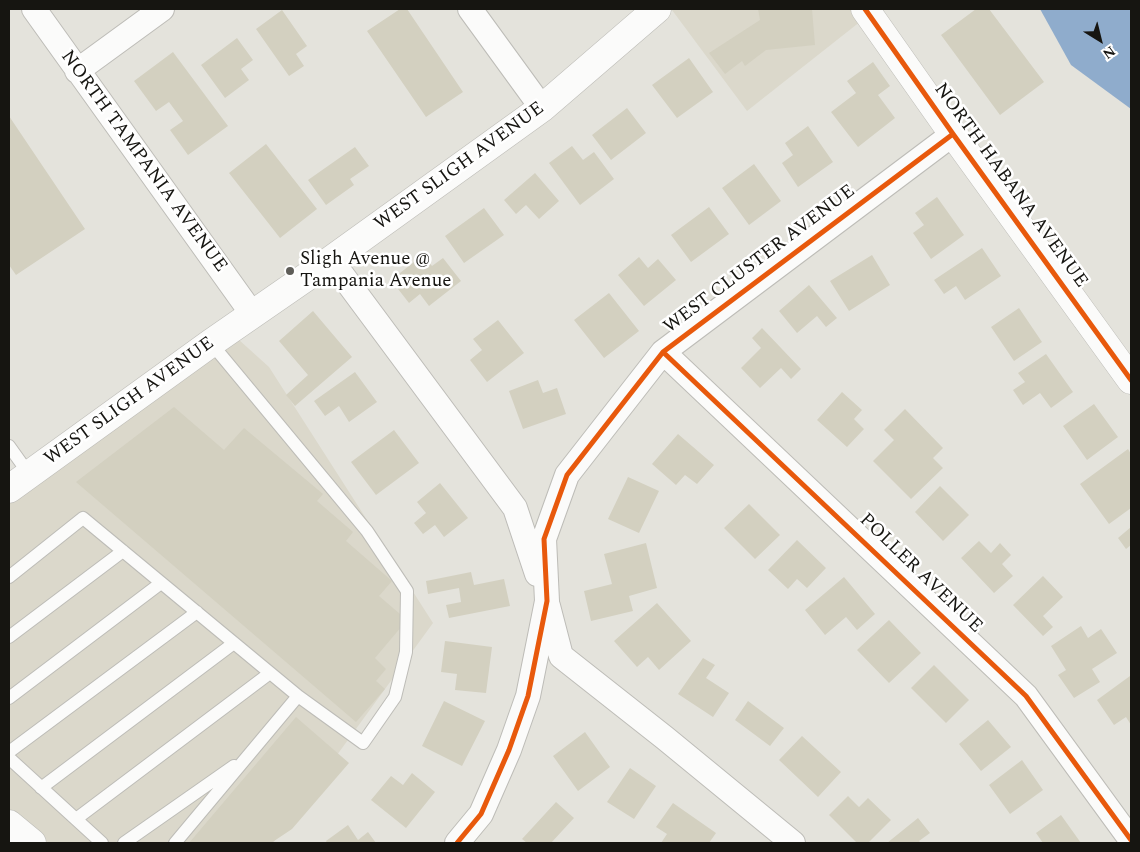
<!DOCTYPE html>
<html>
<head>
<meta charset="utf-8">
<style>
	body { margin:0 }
	#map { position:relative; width:1140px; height:852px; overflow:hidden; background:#e4e3dc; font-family:Spectral,serif }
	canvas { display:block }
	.frame { position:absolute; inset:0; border:10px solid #161511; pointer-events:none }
	.north { position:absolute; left:1075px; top:15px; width:50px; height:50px; -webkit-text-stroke:4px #fff; paint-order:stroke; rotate:144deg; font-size:14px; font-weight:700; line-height:20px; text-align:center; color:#161511 }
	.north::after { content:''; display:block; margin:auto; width:18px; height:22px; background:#161511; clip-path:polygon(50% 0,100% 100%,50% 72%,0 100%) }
</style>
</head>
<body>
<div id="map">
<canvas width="1140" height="852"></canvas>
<div class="frame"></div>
<div class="north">N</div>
</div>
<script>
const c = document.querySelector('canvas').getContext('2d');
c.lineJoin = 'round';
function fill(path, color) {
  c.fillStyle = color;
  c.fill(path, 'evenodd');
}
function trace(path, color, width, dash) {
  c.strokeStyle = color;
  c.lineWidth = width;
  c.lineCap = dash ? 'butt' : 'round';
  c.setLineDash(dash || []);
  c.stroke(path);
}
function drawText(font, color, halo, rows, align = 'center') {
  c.font = font + ' Spectral,serif';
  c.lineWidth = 5;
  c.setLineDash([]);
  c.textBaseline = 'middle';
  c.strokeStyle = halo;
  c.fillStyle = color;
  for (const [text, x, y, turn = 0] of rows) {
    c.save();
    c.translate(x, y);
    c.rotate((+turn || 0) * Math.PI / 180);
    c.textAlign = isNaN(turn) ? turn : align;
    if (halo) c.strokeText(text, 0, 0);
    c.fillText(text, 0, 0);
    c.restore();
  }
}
const built = new Path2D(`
	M673 9H853L861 21 747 111 672 10Z
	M238 339 269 367 433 623 273 843H49L9 811V503Z`);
const water = new Path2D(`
	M1040 9H1131V109L1071 65Z`);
const building = new Path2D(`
	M400 9H407L463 92 426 117 367 31Z
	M758 9H812L815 45 766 50 745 66 742 61 725 74 709 53 760 20Z
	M976 9H989L1044 82 1000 115 941 35Z
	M282 10 307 46 296 54 304 66 289 76 256 29Z
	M237 38 253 60 241 69 249 80 225 98 201 65Z
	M173 52 228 126 188 155 170 130 183 121 169 102 156 111 134 81Z
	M689 58 713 92 677 118 652 85Z
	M873 62 890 86 878 95 895 118 858 147 831 112 856 93 847 81Z
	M627 108 646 133 611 160 592 135Z
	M9 116 85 229 16 275 9 265Z
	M808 126 833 162 798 187 782 163 793 155 785 143Z
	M266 144 317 209 280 238 229 173Z
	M572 146 583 160 594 152 614 179 580 205 549 163Z
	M355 147 369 166 350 179 354 185 326 205 308 180Z
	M754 164 781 201 749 225 722 188Z
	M535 173 559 201 539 219 526 205 516 214 504 200Z
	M937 197 964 235 931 259 913 233 924 225 915 213Z
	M709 207 729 234 691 262 671 235Z
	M484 208 504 235 464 263 445 236Z
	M982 248 1001 276 965 300 956 286 944 294 934 280Z
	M423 255 432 266 443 258 461 281 429 306 420 294 409 303 391 280Z
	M872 255 890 285 849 311 830 281Z
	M639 257 648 268 658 259 676 280 644 306 618 275Z
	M809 285 837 318 826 327 817 316 797 333 779 311Z
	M609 293 639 331 604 358 574 320Z
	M1019 308 1042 342 1014 361 991 327Z
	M313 311 352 357 295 406 286 395 308 375 279 341Z
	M498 320 524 353 487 382 470 360 482 350 473 339Z
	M762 328 801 369 791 379 781 368 760 388 741 368 761 348 752 338Z
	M1046 354 1073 392 1051 408 1040 393 1023 405 1013 390 1025 382 1018 373Z
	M355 372 377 402 349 422 339 406 325 416 314 401Z
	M538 380 543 393 557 388 566 414 523 429 509 391Z
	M842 392 862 410 854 419 864 429 847 447 817 420Z
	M1094 404 1118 437 1087 460 1063 426Z
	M174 407 224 450 244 428 323 494 317 501 353 532 346 541 392 581 379 596 407 620 375 658 386 669 376 681 385 689 356 722 76 482Z
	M905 409 943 448 933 458 943 468 911 499 873 461 894 440 884 430Z
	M394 430 419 463 376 495 351 462Z
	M678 434 714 465 697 484 685 475 676 485 652 464Z
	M1128 449 1131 454V508L1109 524 1080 484Z
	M628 477 659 491 639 533 608 519Z
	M440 483 468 518 444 537 435 525 423 534 414 523 426 513 417 502Z
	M940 486 969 515 943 541 915 512Z
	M749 504 780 535 755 559 724 528Z
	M1131 527V545L1126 549 1118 538Z
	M797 540 826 568 807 588 797 579 788 589 768 570Z
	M979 541 991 553 1000 543 1011 555 1002 564 1013 576 994 593 961 558Z
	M646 543 657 588 629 596 633 611 591 621 584 591 612 584 604 554Z
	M471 572 474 585 504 579 510 606 449 618 446 605 461 602 459 588 428 594 426 581Z
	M1043 576 1063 597 1043 616 1053 627 1043 636 1013 605Z
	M844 577 875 614 857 630 846 617 825 635 805 610Z
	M657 603 691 641 659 670 648 657 637 667 614 641Z
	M889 620 921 653 889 683 857 650Z
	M1081 626 1088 638 1101 629 1117 653 1092 669 1100 682 1074 698 1058 675 1066 670 1051 646Z
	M445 641 492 647 486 693 455 690 457 674 441 672Z
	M703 658 715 665 706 678 729 693 713 717 678 694Z
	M934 665 969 700 946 723 911 688Z
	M1130 676 1131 725 1126 717 1114 725 1097 700Z
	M444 701 485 721 462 766 422 746Z
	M748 701 784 728 770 746 735 720Z
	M296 717 349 763 292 829 271 843H189Z
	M988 720 1011 747 981 771 959 744Z
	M585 732 610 767 578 791 553 756Z
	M802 736 841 772 818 797 779 760Z
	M1022 760 1043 790 1010 814 989 785Z
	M630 768 656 786 634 819 607 802Z
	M412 773 435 792 406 828 371 800 391 776 403 785Z
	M848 796 859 807 868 798 891 820 868 843H857L829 815Z
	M556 802 574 818 551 843H527L522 839Z
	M673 803 716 833 709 843H661L667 834 656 827Z
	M1061 815 1081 843H1043L1036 833Z
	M918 818 930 833 919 841 921 843H887Z
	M348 825 358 840 368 832 376 843H327L326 841Z`);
const service = new Path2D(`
	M211 343 367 531 407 591 406 652 395 697 363 743 298 696
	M9 446 29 474
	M9 577 83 518 298 696 175 843
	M9 637 123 551
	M9 698 161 583
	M9 752 197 612
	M9 758 102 843
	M41 788 234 643
	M76 819 270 673
	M124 843 234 766`);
const minor = new Path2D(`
	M34 9 253 315
	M470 9 542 108
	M77 71 162 9
	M331 260 515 508 537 574
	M663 352 1026 696 1131 840
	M548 606 561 656 665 738 793 843
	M457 843 481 814 509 750 528 696 547 601 544 539 567 475 663 352 953 134`);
const tertiary = new Path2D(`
	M865 9 953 134 1131 380`);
const secondary = new Path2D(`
	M9 489 211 343 331 260 542 108 657 9
	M9 824 32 843`);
const cycleway = new Path2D(`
	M865 9 953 134 1131 380
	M663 352 1026 696 1131 840
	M457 843 481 814 509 750 528 696 547 601 544 539 567 475 663 352 953 134`);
const markers = [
	[290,271,5,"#5e5d58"]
];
const streetNames = [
	["NORTH TAMPANIA AVENUE",143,162,54],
	["WEST SLIGH AVENUE",460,167,-36],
	["NORTH HABANA AVENUE",1010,186,54],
	["WEST CLUSTER AVENUE",760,260,-37],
	["WEST SLIGH AVENUE",130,402,-36],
	["POLLER AVENUE",920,574,44]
];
const poiNames = [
	["Sligh Avenue @",300,260],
	["Tampania Avenue",300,282]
];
fill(built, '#dbd8cb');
fill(water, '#8faccc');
fill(building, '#d3d0c0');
trace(service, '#bdbcb7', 14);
trace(minor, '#bdbcb7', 26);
trace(tertiary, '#bdbcb7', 29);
trace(secondary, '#bdbcb7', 29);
trace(service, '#fbfbfa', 12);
trace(minor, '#fbfbfa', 24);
trace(tertiary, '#fbfbfa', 28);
trace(secondary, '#fbfbfa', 28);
trace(cycleway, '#e8590c', 5);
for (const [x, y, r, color] of markers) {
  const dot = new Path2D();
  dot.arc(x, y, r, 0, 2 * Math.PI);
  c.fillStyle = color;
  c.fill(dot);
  trace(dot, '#fff', 2);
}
drawText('19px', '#161511', '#fff', streetNames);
drawText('19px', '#161511', '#fff', poiNames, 'left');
</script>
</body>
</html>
